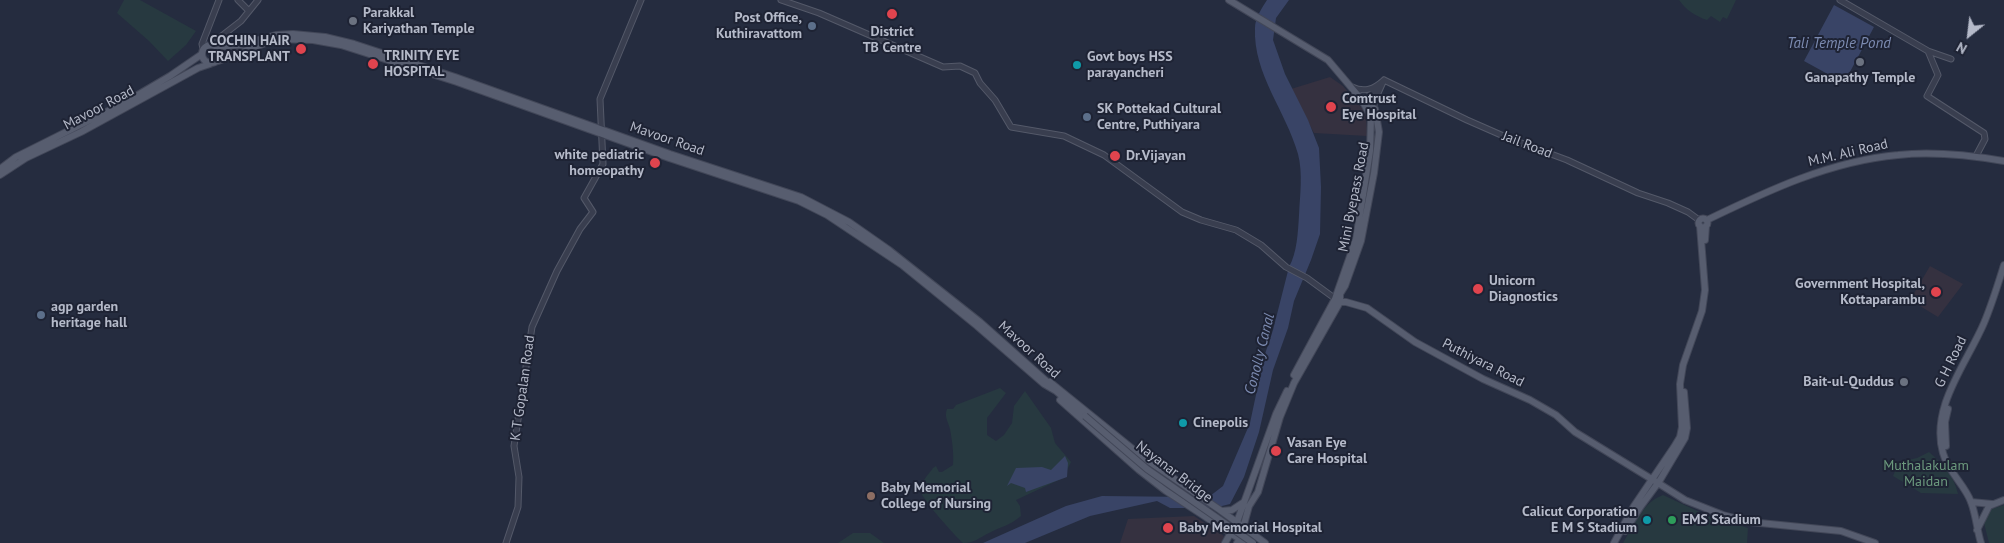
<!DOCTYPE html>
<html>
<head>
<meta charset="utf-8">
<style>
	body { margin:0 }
	#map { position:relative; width:2004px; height:543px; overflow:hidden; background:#252c3f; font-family:"PT Sans",sans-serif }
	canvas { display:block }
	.north { position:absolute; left:1944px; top:10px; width:50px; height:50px; -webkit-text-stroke:4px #1e2334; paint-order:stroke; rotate:209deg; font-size:14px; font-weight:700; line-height:20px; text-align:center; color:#b5bac9 }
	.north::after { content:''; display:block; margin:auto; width:18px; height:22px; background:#b5bac9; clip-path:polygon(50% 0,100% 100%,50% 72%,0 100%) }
</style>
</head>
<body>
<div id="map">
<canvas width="2004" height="543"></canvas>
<div class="north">N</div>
</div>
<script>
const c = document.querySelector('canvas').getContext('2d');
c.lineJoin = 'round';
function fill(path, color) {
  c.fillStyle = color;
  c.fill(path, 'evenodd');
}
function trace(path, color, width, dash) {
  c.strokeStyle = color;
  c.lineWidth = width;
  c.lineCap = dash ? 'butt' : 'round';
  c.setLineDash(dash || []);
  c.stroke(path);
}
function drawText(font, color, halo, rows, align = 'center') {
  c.font = font + ' "PT Sans",sans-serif';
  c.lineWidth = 4;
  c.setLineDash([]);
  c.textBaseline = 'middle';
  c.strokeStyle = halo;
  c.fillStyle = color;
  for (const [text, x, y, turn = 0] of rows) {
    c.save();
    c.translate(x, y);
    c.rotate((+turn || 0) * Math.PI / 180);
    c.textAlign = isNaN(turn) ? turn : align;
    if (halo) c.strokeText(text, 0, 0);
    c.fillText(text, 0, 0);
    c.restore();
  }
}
const medical = new Path2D(`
	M1330 77 1343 86 1366 113 1367 136 1314 133 1291 89Z
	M1930 266 1963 284 1938 317 1910 300Z
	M1194 516 1224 536 1221 543H1120L1128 519Z`);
const green = new Path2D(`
	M124 0H140L196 31 186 45 168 61 149 41 117 13Z
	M1679 0H1736L1727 19 1723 17 1720 22 1711 16 1707 20C1695 16 1686 10 1679 0Z
	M1000 388 1006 393 987 418V435L996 441 1004 435 1012 423 1014 406 1025 391 1051 428 1055 443 1071 462 1063 478 1016 500 1020 506 1021 516C1009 526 1002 526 989 533 979 538 974 543 963 543 956 537 922 499 921 492 919 483 929 474 933 468L936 466 939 472H942L953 465C954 455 952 439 950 429 948 421 944 417 947 409H953L956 405Z
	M1929 452C1943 464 1954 476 1958 494L1921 493 1893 476 1899 462 1917 458Z
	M1663 495 1708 516 1748 528 1747 543H1623C1634 525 1642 503 1663 495Z
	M2004 505V543H1989L1984 523 1991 509Z
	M853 533H870L884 543H838Z`);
const water = new Path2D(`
	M1267 0H1289L1276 18 1273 40 1285 74 1308 120 1319 148 1321 187 1320 234 1311 260 1294 301 1288 328 1273 370 1259 432 1244 477 1230 504 1214 508H1170L1157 501 1090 516 1025 543H983L1066 506 1102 496 1194 497 1210 496 1223 486 1250 423 1264 357 1273 330 1289 267C1297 253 1298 232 1299 215 1300 195 1303 173 1298 154 1286 111 1253 74 1255 28 1255 18 1262 8 1267 0Z
	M1834 5 1874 27 1844 83 1804 61Z
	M1065 456 1068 463 1067 477 1026 492 1025 488 1011 483 1007 486 1016 468 1042 467 1051 470Z`);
const minor = new Path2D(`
	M238 0 249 11
	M781 0 819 13 943 67 960 66 975 73 980 83 995 100 1011 127 1064 136 1104 155 1182 212 1201 220 1236 230 1261 245 1286 267 1307 278 1337 300
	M1840 0 1928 51 1938 75 1927 96 1984 133 1985 139 1976 156
	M210 45 241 21 258 0
	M203 49 202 44 219 0
	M1928 51 1951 59
	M1384 80 1467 120 1508 138 1567 160 1638 193 1668 203 1688 212 1699 220
	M1352 87C1365 93 1374 89 1384 80
	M1361 99 1370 96 1377 88
	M1374 109V102L1383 82
	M506 543 518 507 519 477 514 446 532 327 557 271 580 229 593 212 584 198 603 164 600 99 641 0`);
const major = new Path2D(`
	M1229 0 1328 60 1361 99 1375 109 1379 132 1374 173 1361 241 1345 286 1340 294V302L1294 383 1280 417 1258 492 1249 506 1240 539 1237 543
	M202 54a9 9 0 1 1 18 0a9 9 0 1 1-18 0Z
	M217 47 239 45 276 35 293 34 325 37 354 44 455 77 670 154 801 197 849 222 889 250 980 322 1053 387
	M218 61 276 39 313 40 341 45 457 82 669 158 799 201 827 215 902 265 977 326 1044 384 1056 391 1085 416
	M0 169 16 157 124 103 170 76 202 54
	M0 175 26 158 81 132 198 68 210 64
	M1698.5 223a4.5 4.5 0 1 1 9 0a4.5 4.5 0 1 1-9 0Z
	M1707 220C1767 191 1830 161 1898 155 1933 151 1969 155 2004 161
	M1705 240 1706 226
	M1340 302H1346L1367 308 1415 342 1483 379 1530 400 1556 415 1575 432 1658 483 1660 480
	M1294 375 1335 299 1356 239 1370 151 1371 117 1363 102
	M1050 382 1144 458 1220 510 1265 543
	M1060 400 1139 470 1166 491 1227 531
	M1946 446 1945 422 1948 409
	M1660 480 1685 438 1687 428 1684 392
	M1971 502 1992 504
	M1222 511 1232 510 1244 502
	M1977 530 1989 506 2004 500
	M1625 531 1641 506 1658 483 1685 500 1723 515 1750 522 1841 531 1875 543
	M1233 535 1247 543
	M1225 543 1237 522 1276 414 1287 391
	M1614 543 1634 506 1674 447 1680 437 1682 427 1680 384 1683 365 1702 311 1705 290 1700 226
	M1981 543C1977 530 1976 515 1971 502 1965 485 1948 472 1943 453 1930 407 1967 363 1984 323 1992 304 1998 284 2004 265`);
const majorBridge = new Path2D(`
	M1085 416 1147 469 1253 543`);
const markers = [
	[892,14,6,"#e0444e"],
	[353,21,5,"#6b7280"],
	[812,26,5,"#5c6f8a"],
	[301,49,6,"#e0444e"],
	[1860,62,5,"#6b7280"],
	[373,64,6,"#e0444e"],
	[1077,65,5,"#0f9aa8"],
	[1331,107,6,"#e0444e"],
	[1087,117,5,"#5c6f8a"],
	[1115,156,6,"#e0444e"],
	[655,163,6,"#e0444e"],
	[1478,289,6,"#e0444e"],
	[1936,292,6,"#e0444e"],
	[41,315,5,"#5c6f8a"],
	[1904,382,5,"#6b7280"],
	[1183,423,5,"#0f9aa8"],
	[1276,451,6,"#e0444e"],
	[871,496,5,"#8d6e63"],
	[1647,520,5,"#0f9aa8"],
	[1672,520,5,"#2e9e5b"],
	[1168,528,6,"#e0444e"]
];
const poiNames = [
	["Parakkal",363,13],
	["Kariyathan Temple",363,29],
	["Post Office,",802,18,"right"],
	["Kuthiravattom",802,34,"right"],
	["District",892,32,"center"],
	["TB Centre",892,48,"center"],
	["COCHIN HAIR",290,41,"right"],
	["TRANSPLANT",290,57,"right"],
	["TRINITY EYE",384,56],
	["HOSPITAL",384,72],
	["Govt boys HSS",1087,57],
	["parayancheri",1087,73],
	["Ganapathy Temple",1860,78,"center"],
	["Comtrust",1342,99],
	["Eye Hospital",1342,115],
	["SK Pottekad Cultural",1097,109],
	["Centre, Puthiyara",1097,125],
	["white pediatric",644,155,"right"],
	["homeopathy",644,171,"right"],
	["Dr.Vijayan",1126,156],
	["Unicorn",1489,281],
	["Diagnostics",1489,297],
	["Government Hospital,",1925,284,"right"],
	["Kottaparambu",1925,300,"right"],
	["agp garden",51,307],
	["heritage hall",51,323],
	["Bait-ul-Quddus",1894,382,"right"],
	["Cinepolis",1193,423],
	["Vasan Eye",1287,443],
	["Care Hospital",1287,459],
	["Baby Memorial",881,488],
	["College of Nursing",881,504],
	["Calicut Corporation",1637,512,"right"],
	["E M S Stadium",1637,528,"right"],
	["EMS Stadium",1682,520],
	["Baby Memorial Hospital",1179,528]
];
const streetNames = [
	["Mavoor Road",99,108,-28],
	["Mavoor Road",667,139,19],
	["Jail Road",1527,145,21],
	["M.M. Ali Road",1848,153,-13],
	["Mini Byepass Road",1354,197,-79],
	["Mavoor Road",1029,350,42],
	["G H Road",1951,362,-64],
	["Puthiyara Road",1483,363,27],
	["K T Gopalan Road",523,388,-82],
	["Nayanar Bridge",1174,472,37]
];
const parkNames = [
	["Muthalakulam",1926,466],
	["Maidan",1926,482]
];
const waterNames = [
	["Tali Temple Pond",1839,44],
	["Conolly Canal",1260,354,-76]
];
fill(medical, '#353140');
fill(green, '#273940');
fill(water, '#394466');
trace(minor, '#545969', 7);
trace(major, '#424758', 8);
trace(minor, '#393e4f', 5);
trace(major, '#575d6f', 6);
trace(majorBridge, '#424758', 8, []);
trace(majorBridge, '#575d6f', 6);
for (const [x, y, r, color] of markers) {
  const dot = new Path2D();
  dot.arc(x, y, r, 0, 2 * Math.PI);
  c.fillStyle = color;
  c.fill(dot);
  trace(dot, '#1e2334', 2);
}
drawText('bold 14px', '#b5bac9', '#1e2334', poiNames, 'left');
drawText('14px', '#b5bac9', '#1e2334', streetNames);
drawText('14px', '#6c9a7e', '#1e2334', parkNames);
drawText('italic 15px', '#7c8bb1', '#1e2334', waterNames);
</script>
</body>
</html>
